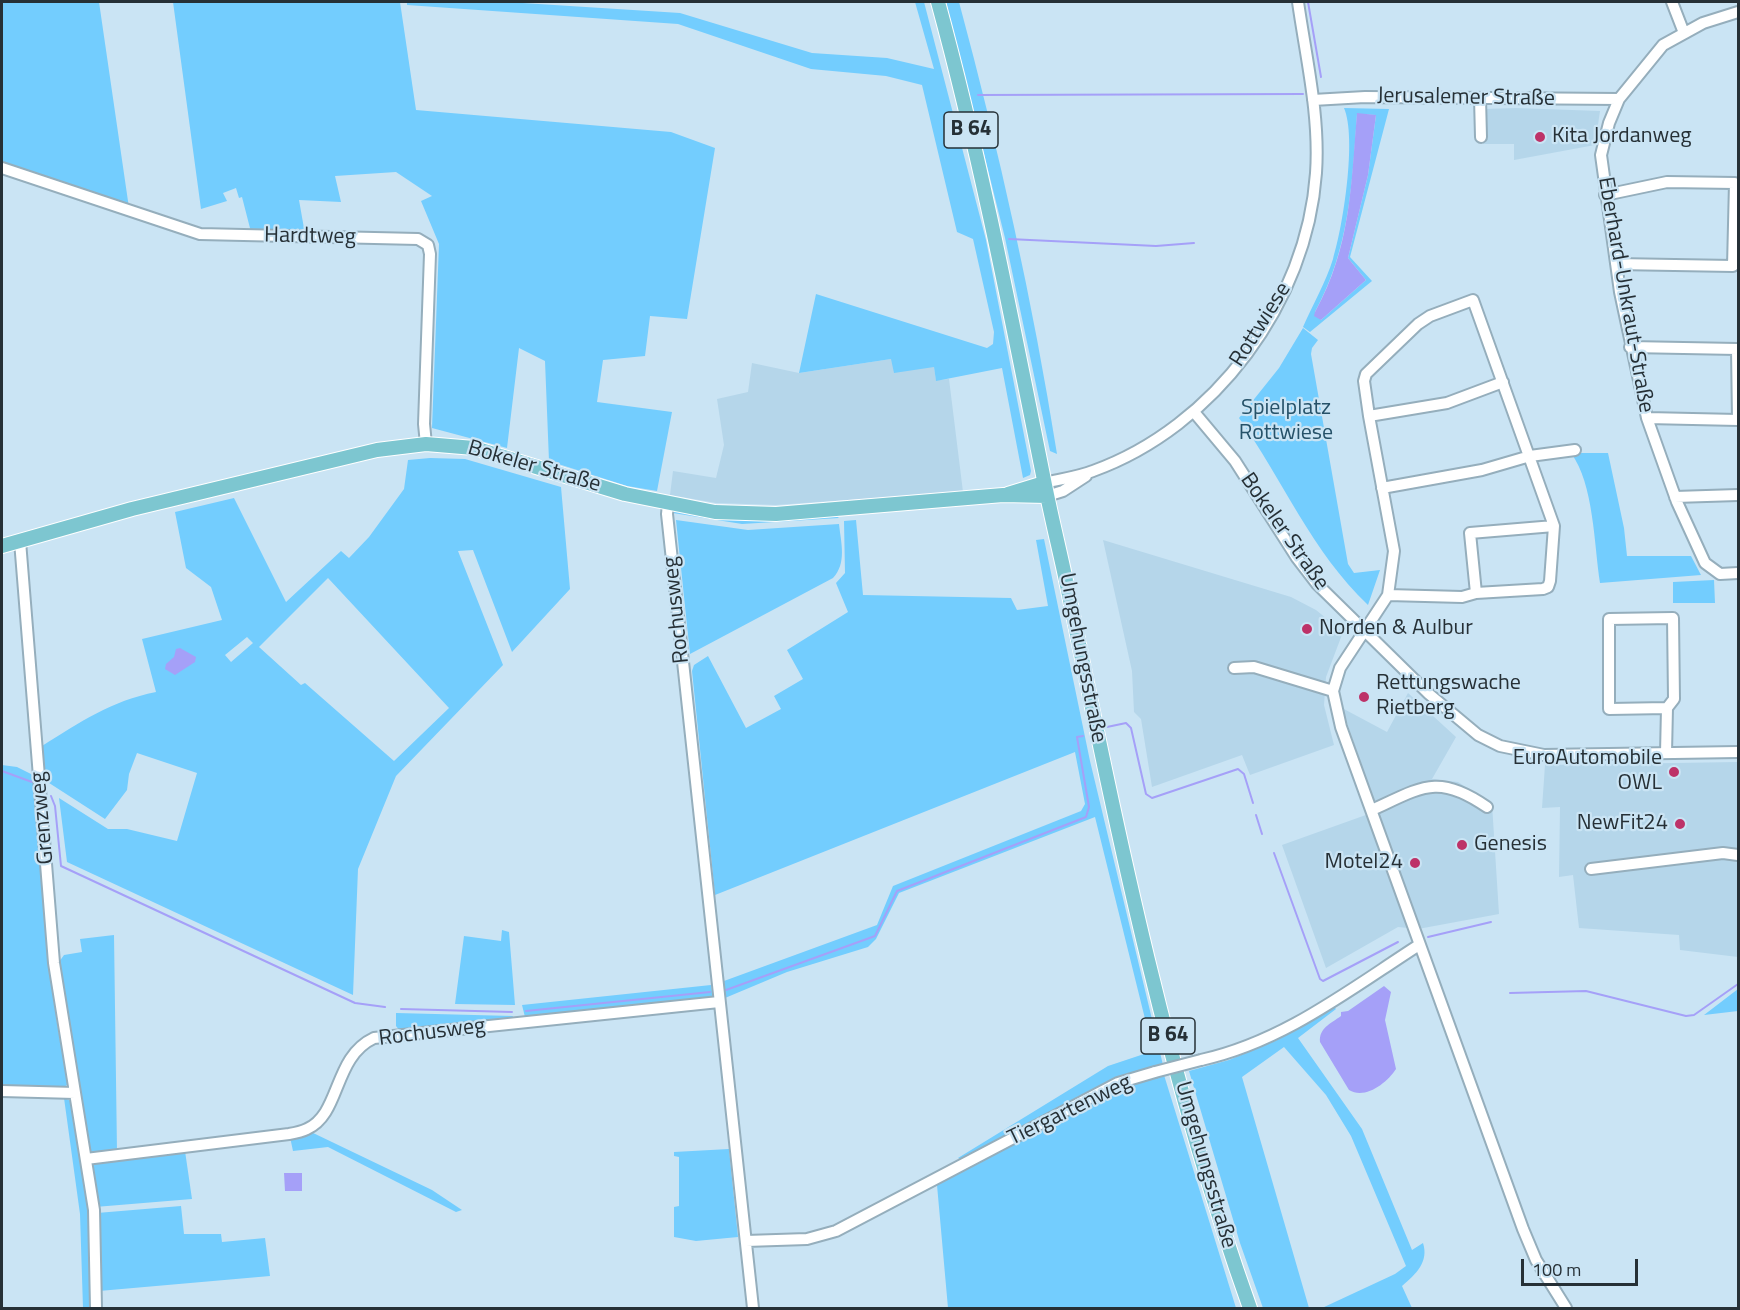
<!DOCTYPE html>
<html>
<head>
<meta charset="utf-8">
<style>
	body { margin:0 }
	#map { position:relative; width:1740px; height:1310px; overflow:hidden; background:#cae4f4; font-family:"Titillium Web",sans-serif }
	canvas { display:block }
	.frame { position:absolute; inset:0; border:3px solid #263036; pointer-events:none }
	.scale { position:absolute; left:1521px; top:1259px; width:117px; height:27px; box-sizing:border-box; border:3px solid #263036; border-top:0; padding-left:8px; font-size:18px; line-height:21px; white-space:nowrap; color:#263036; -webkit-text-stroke:4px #cae4f4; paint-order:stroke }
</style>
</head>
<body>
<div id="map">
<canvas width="1740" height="1310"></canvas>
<div class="frame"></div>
<div class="scale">100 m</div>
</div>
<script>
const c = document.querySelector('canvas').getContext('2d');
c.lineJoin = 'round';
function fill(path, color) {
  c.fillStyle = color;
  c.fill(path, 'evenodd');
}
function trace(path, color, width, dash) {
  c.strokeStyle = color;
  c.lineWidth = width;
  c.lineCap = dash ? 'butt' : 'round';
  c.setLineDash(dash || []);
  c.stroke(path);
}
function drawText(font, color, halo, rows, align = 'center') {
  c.font = font + ' "Titillium Web",sans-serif';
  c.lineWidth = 4.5;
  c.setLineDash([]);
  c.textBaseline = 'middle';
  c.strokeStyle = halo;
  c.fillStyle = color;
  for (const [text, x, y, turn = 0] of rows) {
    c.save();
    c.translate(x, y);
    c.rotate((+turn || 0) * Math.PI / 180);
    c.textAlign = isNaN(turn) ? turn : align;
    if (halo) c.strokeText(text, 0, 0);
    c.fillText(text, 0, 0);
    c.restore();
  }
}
const built = new Path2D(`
	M1516 108 1600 111 1595 145 1514 160V144H1483V109Z
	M891 359 934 367 936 380 949 379 963 492 776 505 716 503 670 495 673 471 716 478 724 445 717 399 748 392 752 363 799 373Z
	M1103 540 1291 597 1316 610 1343 632 1326 677 1324 705 1334 745 1250 775 1242 755 1152 787 1141 719 1134 712 1132 671Z
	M1408 693 1456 737 1432 779 1458 782 1492 804 1499 914 1418 929 1398 927 1326 968 1282 845 1377 811 1342 708 1387 732Z
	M1738 762V957L1680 950 1679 935 1579 928 1573 875 1559 877 1560 807 1542 808 1545 765Z`);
const green = new Path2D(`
	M2 2H99L129 208 2 165Z
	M173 2H400L416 110 671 132 715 148 687 319 650 316 645 356 603 360 597 402 672 412 657 491 627 486 549 461 545 361 519 348 507 448 432 428 439 244 421 201 432 196 396 172 335 176 341 202 299 200 305 234 251 232 242 197 239 198 236 188 223 193 227 201 201 209Z
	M407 2H507L680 13 812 53 887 58 934 69 915 2H924L986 240 1031 471 1030 475 1023 478 1002 368 936 381 934 367 894 373 891 359 799 373 816 294 987 348 993 344 994 332 973 239 957 232 922 85 886 76 811 69 678 24 407 5Z
	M946 2H959C999 150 1033 302 1057 454L1050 451 1005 238Z
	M1344 108 1389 109 1350 257 1372 281 1310 332 1303 327C1313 304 1326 282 1333 259 1343 227 1357 138 1344 108ZM1357 114 1376 115 1368 175 1348 258 1366 280 1321 320 1315 312C1350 247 1352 185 1357 114Z
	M1303 328 1318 340 1312 348 1311 354 1348 564 1354 573 1380 570 1368 605C1312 552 1283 480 1239 418L1279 368Z
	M1571 453H1608L1624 528 1627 556H1691L1701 575 1600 583C1594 545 1594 484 1571 453Z
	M430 458 465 459 561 487 570 589 512 652 473 550 458 551 503 665 396 776 358 869 353 995 67 862 59 798 108 829H127L177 841 197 773 137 753 129 774 127 790 105 819 46 781 42 746C80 722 111 701 156 692L142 639 222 620 211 587 186 568 175 512 234 498 286 602 341 551 349 558 369 537 404 489 408 460ZM328 578 449 708 394 761 305 683 301 685 259 647ZM247 637 253 643 231 662 225 655Z
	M678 510 834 514 839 518 742 524 673 513Z
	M676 520 748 530 839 524C841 543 847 563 833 578L690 654Z
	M856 520 863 595 1011 598 1017 610 1048 606 1036 540 1044 539 1090 761 1163 1065 962 1160 958 1158 1108 1066 1153 1051 1095 817 899 893 876 939 868 947 787 972 725 998 724 981 877 925 893 886 1081 811 1085 804 1075 752 715 895 692 671 694 665 708 656 746 728 781 709 774 696 803 679 787 650 848 612 836 583 845 573 844 521Z
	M1714 580 1715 603H1673V582Z
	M2 765 17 767 35 776 47 939 57 1023 68 1084 62 1089 2 1087Z
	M502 930 509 932 515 1005 455 1004 464 936 501 941Z
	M114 935 117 1152 92 1153 86 1149 59 962 64 955 82 952 80 939Z
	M711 985 713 997 525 1017 522 1005Z
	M1738 989V1011L1704 1015Z
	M1332 1004 1336 1009 1298 1038 1362 1129 1412 1250 1423 1243C1429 1262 1416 1274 1402 1286L1412 1308H1322L1395 1274 1406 1266 1351 1136 1326 1095 1284 1047 1242 1077 1309 1308H1263L1240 1243 1189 1071 1229 1060 1277 1040Z
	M396 1013 513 1016 512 1019 400 1031 396 1026Z
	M1164 1075 1236 1308H948L937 1185 1120 1088Z
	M64 1098 73 1102 90 1210 93 1308H83L80 1214Z
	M309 1131 432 1190 462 1210 456 1212 328 1147 293 1151 290 1137Z
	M729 1149 738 1237 696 1241 674 1237V1207L679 1206V1157L674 1156V1152Z
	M185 1151 192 1199 95 1207 91 1160Z
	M181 1206 184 1234H221L222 1242 265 1238 270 1276 99 1291 97 1213Z`);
const water = new Path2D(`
	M1357 113 1376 115 1368 175 1348 258 1366 280 1321 320 1314 316 1315 312C1351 247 1351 185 1357 113Z
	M180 648 196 657 195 662 175 675 165 669 166 664 174 657 176 649Z
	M1384 986 1391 992 1385 1020 1396 1069C1387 1083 1365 1100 1349 1090L1320 1042C1319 1028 1330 1024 1341 1016V1012L1348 1011Z
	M284 1173H302V1191H285Z`);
const stream = new Path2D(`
	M1308 2 1321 77
	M978 95 1303 94
	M1009 239 1156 246 1194 243
	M1107 727 1126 723 1131 728 1146 794 1152 798 1238 769 1244 774 1253 803
	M2 771 32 782
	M51 796 55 806 61 866 355 1003 385 1007
	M1256 815 1262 834
	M1274 853 1320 979 1323 981 1398 942
	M1428 937 1491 922
	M726 990 875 936 897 891 1086 817 1089 807 1077 737 1083 736
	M1510 993 1586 991 1686 1016 1694 1015 1738 984
	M401 1009 512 1012
	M526 1011 710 992`);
const minor = new Path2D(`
	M1672 2 1684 33
	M1738 12 1703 23 1663 45 1619 99 1609 123 1601 155 1620 292 1647 418 1677 502 1705 563 1720 574 1738 573
	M1480 98 1481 137
	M1313 100 1365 97 1619 99
	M2 168 200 234 418 239 428 245 430 254 424 424 426 444
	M1605 195 1667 182 1735 183 1733 266 1616 264
	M1630 347 1737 349 1738 420 1647 418
	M1194 412 1235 461 1297 558 1317 584 1429 694 1478 735 1500 746 1544 755 1738 752
	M1369 416 1447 403 1503 382
	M1044 483C1061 479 1078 477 1093 471 1215 427 1307 302 1316 173 1320 116 1306 58 1298 2
	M1382 488 1482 470 1530 456 1575 450
	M1047 496 1063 491 1086 476
	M1675 497 1738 495
	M668 504 667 514 753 1308
	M20 541 54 963 94 1210 96 1308
	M1476 593 1470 533 1554 526
	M1388 595 1462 597 1476 593 1543 589 1548 587 1550 581 1554 526 1473 300 1430 316 1418 324 1366 374 1364 381 1369 416 1394 551 1388 595 1340 668 1333 691 1341 727 1523 1229 1536 1260 1566 1308
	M1234 668 1254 667 1333 691
	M1666 753 1667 708 1609 709V619L1673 618 1674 699 1667 708
	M1372 810C1422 787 1438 773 1487 807
	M1591 869 1723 853 1738 855
	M1201 1060C1283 1042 1349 990 1419 945
	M2 1091 75 1093
	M86 1159 289 1134C295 1133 301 1132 307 1129 341 1114 333 1057 374 1038L719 1002
	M746 1241 807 1239 836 1231 1118 1083 1155 1072`);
const major = new Path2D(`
	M938 2C982 163 1013 326 1046 490 1053 525 1062 560 1069 595 1118 835 1167 1077 1250 1308
	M1008 494 1044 483
	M2 546 132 509 377 450 426 444 474 448 625 494 715 512 776 514 1003 495 1047 496`);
const minorBridge = new Path2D(`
	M1155 1072 1201 1060`);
const markers = [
	[1540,137,6,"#bd3268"],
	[1307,629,6,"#bd3268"],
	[1364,697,6,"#bd3268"],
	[1674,772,6,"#bd3268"],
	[1680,824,6,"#bd3268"],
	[1462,845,6,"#bd3268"],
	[1415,863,6,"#bd3268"]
];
const shields = [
	[971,130,54],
	[1168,1036,54]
];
const shieldNames = [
	["B 64",971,130],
	["B 64",1168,1036]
];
const streetNames = [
	["Jerusalemer Straße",1466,98,1],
	["Hardtweg",310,237,1],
	["Eberhard-Unkraut-Straße",1625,295,80],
	["Rottwiese",1261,325,-58],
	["Bokeler Straße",534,467,16],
	["Bokeler Straße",1284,532,55],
	["Rochusweg",677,610,-96],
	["Umgehungsstraße",1082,658,79],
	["Grenzweg",43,818,-95],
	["Rochusweg",432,1033,-7],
	["Tiergartenweg",1070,1111,-26],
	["Umgehungsstraße",1205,1165,74]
];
const poiNames = [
	["Kita Jordanweg",1552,137],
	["Norden & Aulbur",1319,629],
	["Rettungswache",1376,684],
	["Rietberg",1376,709],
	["EuroAutomobile",1662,759,"right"],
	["OWL",1662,784,"right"],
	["NewFit24",1668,824,"right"],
	["Genesis",1474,845],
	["Motel24",1403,863,"right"]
];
const parkNames = [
	["Spielplatz",1286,409],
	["Rottwiese",1286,434]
];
fill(built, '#b5d6ea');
fill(green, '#73cdfe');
fill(water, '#a5a0f8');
trace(stream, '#a5a0f8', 2);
trace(minor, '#95aebc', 14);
trace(major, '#fff', 16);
trace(minor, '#fff', 10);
trace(major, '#7dc6d0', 14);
trace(minorBridge, '#95aebc', 14, []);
trace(minorBridge, '#fff', 10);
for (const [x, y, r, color] of markers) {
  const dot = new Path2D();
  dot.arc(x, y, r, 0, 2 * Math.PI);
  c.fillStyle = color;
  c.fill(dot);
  trace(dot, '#cae4f4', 2);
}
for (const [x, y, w] of shields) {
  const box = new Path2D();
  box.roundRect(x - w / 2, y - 18, w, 36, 4.5);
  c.fillStyle = '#cae4f4';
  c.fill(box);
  trace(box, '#263036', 1.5);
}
drawText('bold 21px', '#263036', null, shieldNames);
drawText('22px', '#263036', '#cae4f4', streetNames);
drawText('22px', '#263036', '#cae4f4', poiNames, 'left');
drawText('22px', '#265269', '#cae4f4', parkNames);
</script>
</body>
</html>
